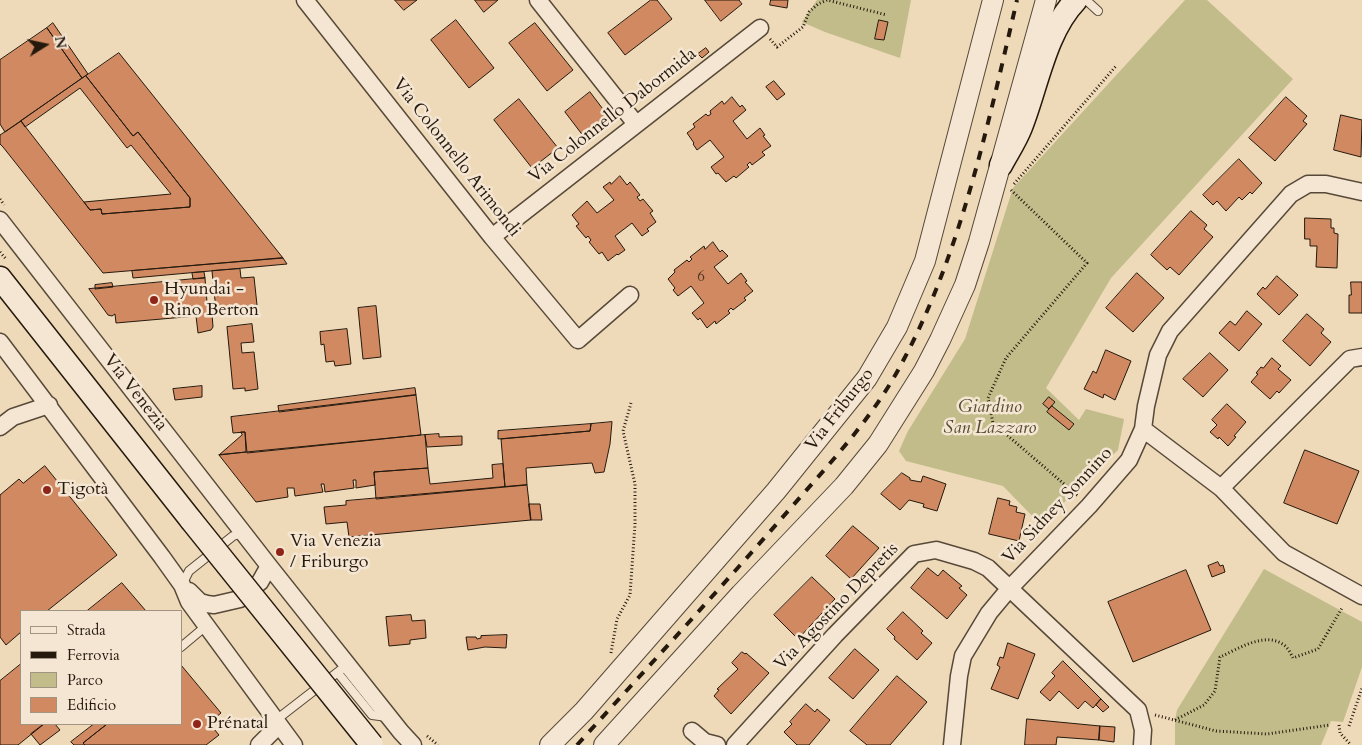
<!DOCTYPE html>
<html>
<head>
<meta charset="utf-8">
<style>
	body { margin:0 }
	#map { position:relative; width:1362px; height:745px; overflow:hidden; background:#eed9b9; font-family:Cardo,serif }
	canvas { display:block }
	.legend { position:absolute; left:20px; top:610px; width:162px; height:115px; box-sizing:border-box; background:#f4e6d2; border:1px solid #a19483; margin:0; padding:6px 9px; list-style:none; font-size:15px; color:#25190d }
	.legend li { display:flex; align-items:center; gap:10px; height:25px }
	.legend b { width:25px; border:1px solid #a19483 }
	.north { position:absolute; left:20px; top:20px; width:50px; height:50px; -webkit-text-stroke:4px #f4e6d2; paint-order:stroke; rotate:80deg; font-size:14px; font-weight:700; line-height:20px; text-align:center; color:#25190d }
	.north::after { content:''; display:block; margin:auto; width:18px; height:22px; background:#25190d; clip-path:polygon(50% 0,100% 100%,50% 72%,0 100%) }
</style>
</head>
<body>
<div id="map">
<canvas width="1362" height="745"></canvas>
<ul class="legend">
<li><b style="height:6px;background:#f4e6d2"></b>Strada</li>
<li><b style="height:6px;background:#25190d"></b>Ferrovia</li>
<li><b style="height:14px;background:#c1bc8a"></b>Parco</li>
<li><b style="height:14px;background:#d08961"></b>Edificio</li>
</ul>
<div class="north">N</div>
</div>
<script>
const c = document.querySelector('canvas').getContext('2d');
c.lineJoin = 'round';
function fill(path, color) {
  c.fillStyle = color;
  c.fill(path, 'evenodd');
}
function trace(path, color, width, dash) {
  c.strokeStyle = color;
  c.lineWidth = width;
  c.lineCap = dash ? 'butt' : 'round';
  c.setLineDash(dash || []);
  c.stroke(path);
}
function drawText(font, color, halo, rows, align = 'center') {
  c.font = font + ' Cardo,serif';
  c.lineWidth = 5;
  c.setLineDash([]);
  c.textBaseline = 'middle';
  c.strokeStyle = halo;
  c.fillStyle = color;
  for (const [text, x, y, turn = 0] of rows) {
    c.save();
    c.translate(x, y);
    c.rotate((+turn || 0) * Math.PI / 180);
    c.textAlign = isNaN(turn) ? turn : align;
    if (halo) c.strokeText(text, 0, 0);
    c.fillText(text, 0, 0);
    c.restore();
  }
}
const green = new Path2D(`
	M817 0H911L900 58 825 32 802 22Z
	M1185 0H1207L1293 79 1111 278 1046 388 1079 420 1086 409 1124 419 1118 450 1041 525 1003 486 906 461 899 451 908 431 965 339 1013 188Z
	M1264 569 1362 622V667L1343 722 1331 721 1321 745H1175V720L1177 710Z`);
const building = new Path2D(`
	M395 0H417L404 10Z
	M475 0H498L484 12Z
	M651 0H657L672 19 625 55 608 33Z
	M705 0H739L742 4 721 21Z
	M771 0H788L787 8 770 5Z
	M456 20 494 68 469 88 431 40Z
	M879 20 888 22 884 40 875 39Z
	M53 23 88 74 82 78 47 28Z
	M535 23 573 70 547 91 509 43Z
	M47 28 82 78 5 132 0 124V60Z
	M706 48 709 52 702 58 698 54Z
	M119 53 283 258 103 273 3 147 0 144V135L21 121 90 210 101 209 102 214 190 207V198L138 132 133 136 86 76Z
	M86 76 133 136 138 132 190 198V207L102 214 101 209 90 210 84 202 171 194 131 145 127 148 80 88 25 127 21 121Z
	M774 81 785 94 777 100 766 87Z
	M590 92 609 117 584 137 565 112Z
	M732 97 740 107 742 105 746 110 733 121 747 139 760 128 765 135 763 136 771 146 762 152 765 155 752 165 750 162 747 165 749 167 736 178 734 176 726 182 718 173 716 174 711 167 724 157 710 140 697 150 693 144 694 143 687 133 695 127 693 124 706 114 708 116 711 114 710 111 722 101 724 104Z
	M1286 97 1307 116 1303 121 1307 124 1275 161 1249 138Z
	M519 99 558 148 532 168 494 120Z
	M1341 115 1362 120 1361 157 1334 150Z
	M1239 159 1262 183 1252 194 1250 192 1242 200 1239 197 1226 211 1217 201 1213 205 1203 195Z
	M620 176 627 185 630 182 640 195 637 197 640 201 643 199 653 211 650 213 656 222 647 229 649 231 642 236 632 223 615 236 625 250 618 255 617 254 608 261 602 252 599 254 589 242 591 240 588 236 586 238 576 226 579 224 572 215 587 201 597 213 614 200 603 187 610 182 611 184Z
	M1191 211 1207 225 1204 229 1213 237 1179 275 1170 267 1167 270 1151 255Z
	M1305 218 1331 219V228H1334V233L1338 234 1337 268 1316 267 1317 246H1310V239H1305Z
	M713 242 720 252 722 250 728 256 714 267 728 284 741 273 747 281 745 282 753 291 744 298 746 300 733 310 731 308 728 311 730 313 716 324 715 321 707 328 700 318 698 320 692 313 704 303 691 286 678 296 673 290 675 288 668 279 675 272 674 270 687 260 689 262 692 259 690 257 704 246 705 249Z
	M283 258 287 264 133 278 132 271Z
	M240 269 241 278 254 277 257 305 216 310 212 271Z
	M204 272 205 278 193 279 192 273Z
	M1137 273 1164 298 1133 332 1106 308Z
	M1277 276 1298 295 1279 315 1257 294 1263 287 1265 289Z
	M205 278 208 314H212L213 327 211 330 198 333 196 316 116 323 115 314 112 316 108 315 89 289Z
	M1351 282H1362V313H1349V295H1351Z
	M112 283 113 287 95 289V285Z
	M376 306 381 357 363 359 358 308Z
	M1247 311 1262 324 1239 351 1219 333 1230 321 1235 325Z
	M1307 314 1324 329 1321 333 1331 342 1310 366 1283 341Z
	M252 324 254 342 241 343 242 353 254 352 258 389 245 391V388L233 389 227 327Z
	M347 329 351 364 335 366 334 361 326 362 324 344 321 345 320 332Z
	M1106 350 1131 361 1115 400 1104 394 1103 398 1084 389 1093 371 1096 373Z
	M1210 353 1228 370 1203 397 1183 379Z
	M1272 358 1281 366 1278 369 1291 380 1279 393 1277 391 1270 399 1251 382 1258 374 1256 373 1261 367 1263 368Z
	M202 386V397L175 400 173 389Z
	M415 388 416 395 279 412 278 406Z
	M416 395 421 435 247 453 245 432 233 433 231 417Z
	M1049 397 1055 402 1049 409 1043 404Z
	M1227 404 1246 422 1234 436 1236 437 1228 446 1219 437 1218 439 1210 432 1217 425 1212 420Z
	M1052 406 1074 424 1069 430 1047 412Z
	M612 422 610 444 604 472 595 473 592 463 526 468 527 485 505 487 501 439 590 431 591 424Z
	M591 424 590 431 498 439V431Z
	M241 432H245L246 452 219 455 242 435Z
	M439 434V437L462 436V445L427 447 425 435Z
	M425 435 428 468 374 472 375 485 356 488V480H353L354 488 325 492 324 484H321L323 492 295 496 294 488H287L288 497 256 502 219 455Z
	M1305 450 1359 471 1337 524 1284 503Z
	M503 464 505 487 376 499 374 472 428 468 430 484 493 478 492 465Z
	M45 466 117 555 47 611H21V632L6 645 0 637V495L19 479 23 483Z
	M902 473 910 478V480L921 482 923 476 946 484 937 511 923 507 924 504 909 500 900 510 881 494Z
	M527 485 531 520 349 537 347 522 326 524 324 507 346 505V501Z
	M998 498 1010 501 1009 505 1017 507 1016 512 1025 514 1019 541 989 534Z
	M529 504H540L542 520H531Z
	M853 526 879 548 851 579 826 556Z
	M1218 562 1220 566 1223 565 1225 572 1212 577 1208 566Z
	M928 568 938 576 943 570 962 586 959 588 967 595 947 619 911 588Z
	M1186 570 1211 630 1133 662 1108 602Z
	M812 577 835 599 798 639 774 615Z
	M122 583 146 611H87Z
	M903 612 923 631 921 633 932 643 917 660 894 639 895 637 887 629Z
	M411 615 412 621 425 620 426 638 410 640V644L389 646 386 617Z
	M507 635 506 648 485 647 468 650 466 637H476L477 639 481 638V636Z
	M1008 643 1035 654 1018 699 991 689 1000 667 997 665 1000 657 1003 658Z
	M855 649 879 670 853 699 829 678Z
	M742 652 745 654 746 653 769 673 731 714 714 696 719 690 717 689 738 669 732 663Z
	M1063 661 1101 699 1093 708 1085 701 1078 709 1059 691 1050 701 1040 692 1055 676 1052 673Z
	M21 664V724H44L18 745H0V681Z
	M181 665 221 713 209 723 219 735 206 745H85L83 743 107 724H181Z
	M897 676 927 702 890 745H867L850 731Z
	M1101 699 1109 707 1103 712 1096 705Z
	M806 704 815 712 817 709 830 720 809 745H797L784 732 792 724 790 722Z
	M1027 719 1100 726 1099 740 1057 737 1056 745H1025Z
	M44 724H55L60 730 40 745 31 734Z
	M94 724H107L83 743 85 745H74L71 742Z
	M1100 726 1115 727 1114 742 1099 740Z`);
const path = new Path2D(`
	M770 39 777 47 803 27 809 12 818 4 827 0 887 15
	M1014 184 1116 66
	M1011 190 1087 263 1006 358 988 398 993 423 1078 496
	M0 199 4 205
	M0 252 6 259
	M611 653 617 619 630 595 635 524V484L623 431 631 403
	M1155 715 1216 731 1267 734 1330 725
	M1175 720 1204 705 1215 691 1220 657C1238 649 1265 631 1284 645 1288 648 1291 654 1293 658L1318 649 1342 608
	M1339 725 1340 733 1351 745
	M1349 726 1362 688
	M427 736 438 745`);
const service = new Path2D(`
	M1086 0 1098 11
	M182 585 189 571 233 536 243 533
	M181 647 206 626
	M338 673 372 715 387 717
	M276 720 347 665`);
const minor = new Path2D(`
	M305 0 492 237 578 340 630 295
	M538 0 636 124
	M0 220 269 566 401 732 413 745
	M492 237 760 28
	M0 342 162 557 182 585 189 602 294 745
	M0 427 13 417 49 405
	M1143 429 1221 488 1284 553 1362 596
	M1221 488 1350 359 1362 357
	M189 591 200 602 207 604 214 605 240 599 260 582 269 566
	M692 731 705 742 717 745
	M259 745 279 725
	M735 745 835 635 914 554 936 550 974 561 988 568 1138 710 1143 730 1142 745
	M952 745 959 676 963 656 989 613 1009 589 1089 506 1129 460 1143 429 1146 406 1158 355 1170 331 1291 194 1308 184H1326L1362 192`);
const tertiary = new Path2D(`
	M550 745 584 711 776 491 867 378 897 327 925 261 993 0
	M604 745 741 594 844 486 878 444 924 371 940 340 965 285 979 242 1046 0`);
const secondary = new Path2D(`
	M1001 165C1008 152 1016 140 1021 127 1037 87 1045 32 1076 0
	M0 278 191 520`);
const rail = new Path2D(`
	M577 745C648 667 719 590 788 511 830 463 875 416 904 359 962 250 989 120 1017 0`);
const secondaryBridge = new Path2D(`
	M191 520 372 745`);
const markers = [
	[154,300,5,"#8f2418"],
	[47,490,5,"#8f2418"],
	[280,552,5,"#8f2418"],
	[197,724,5,"#8f2418"]
];
const numberNames = [
	["6",701,278]
];
const streetNames = [
	["Via Colonnello Dabormida",613,116,-38],
	["Via Colonnello Arimondi",456,158,52],
	["Via Venezia",135,393,52],
	["Via Friburgo",840,410,-52],
	["Via Sidney Sonnino",1058,506,-47],
	["Via Agostino Depretis",837,607,-46]
];
const poiNames = [
	["Hyundai -",164,290],
	["Rino Berton",164,311],
	["Tigotà",57,490],
	["Via Venezia",290,542],
	["/ Friburgo",290,563],
	["Prénatal",207,724]
];
const parkNames = [
	["Giardino",990,408],
	["San Lazzaro",990,429]
];
fill(green, '#c1bc8a');
fill(building, '#d08961');
trace(building, '#25190d', 1);
trace(service, '#574938', 10);
trace(minor, '#574938', 19);
trace(tertiary, '#574938', 22);
trace(secondary, '#25190d', 25);
trace(path, '#25190d', 3, [1, 2.5]);
trace(service, '#f4e6d2', 8);
trace(minor, '#f4e6d2', 16);
trace(tertiary, '#f4e6d2', 20);
trace(secondary, '#f4e6d2', 22);
trace(rail, '#25190d', 4, [9, 9]);
trace(secondaryBridge, '#25190d', 25, []);
trace(secondaryBridge, '#f4e6d2', 22);
for (const [x, y, r, color] of markers) {
  const dot = new Path2D();
  dot.arc(x, y, r, 0, 2 * Math.PI);
  c.fillStyle = color;
  c.fill(dot);
  trace(dot, '#f4e6d2', 2);
}
drawText('15px', '#503522', null, numberNames);
drawText('18px', '#25190d', '#f4e6d2', streetNames);
drawText('18px', '#25190d', '#f4e6d2', poiNames, 'left');
drawText('italic 18px', '#544a32', '#f4e6d2', parkNames);
</script>
</body>
</html>
